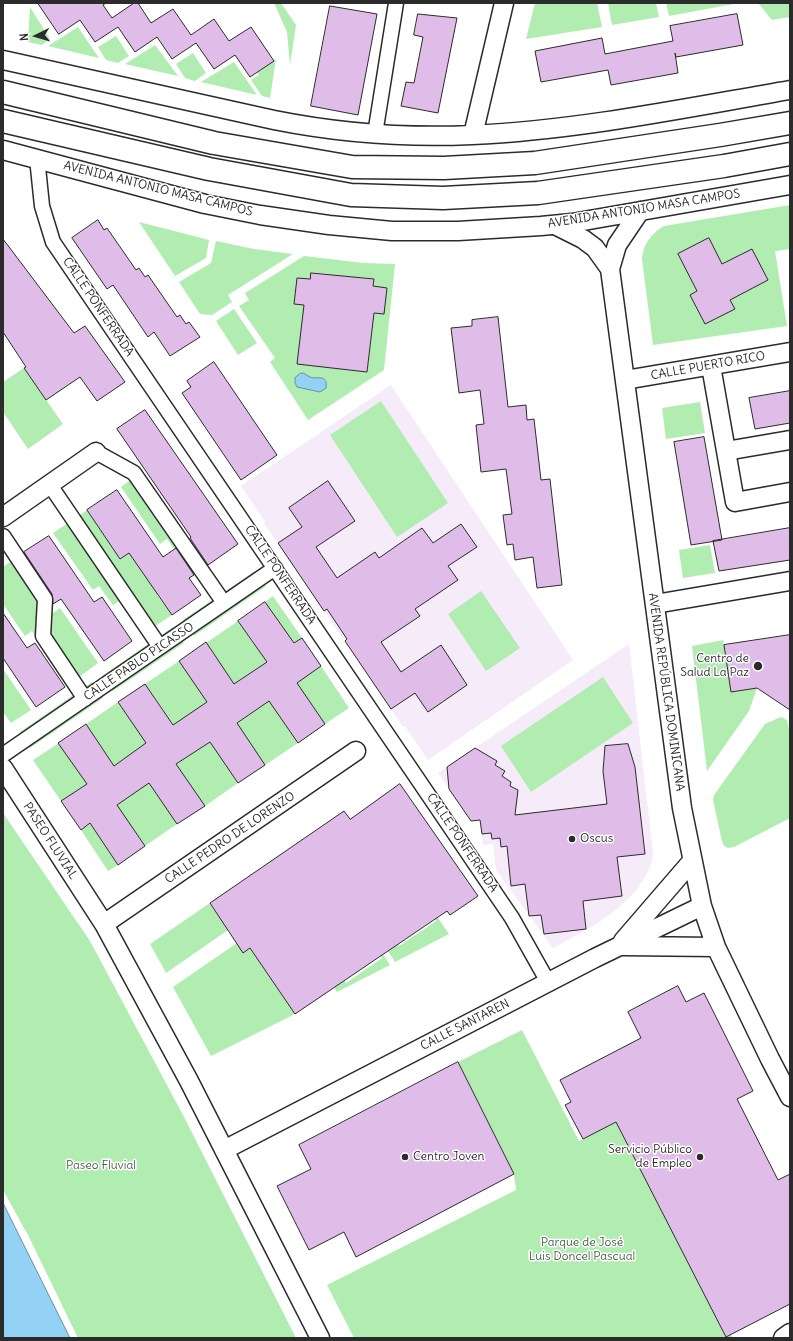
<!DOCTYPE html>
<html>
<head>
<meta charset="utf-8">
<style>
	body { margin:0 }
	#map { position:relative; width:793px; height:1341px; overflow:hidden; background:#fff; font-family:Delius,sans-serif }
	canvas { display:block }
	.frame { position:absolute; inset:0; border:4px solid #2b2b2b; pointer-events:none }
	.north { position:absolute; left:16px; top:16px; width:40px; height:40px; -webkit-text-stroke:3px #fff; paint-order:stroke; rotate:265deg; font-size:11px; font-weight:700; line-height:16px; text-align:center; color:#2b2b2b }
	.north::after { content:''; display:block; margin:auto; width:14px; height:18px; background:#2b2b2b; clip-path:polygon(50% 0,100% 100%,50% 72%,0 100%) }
</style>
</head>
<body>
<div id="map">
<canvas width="793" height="1341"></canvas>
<div class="frame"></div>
<div class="north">N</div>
</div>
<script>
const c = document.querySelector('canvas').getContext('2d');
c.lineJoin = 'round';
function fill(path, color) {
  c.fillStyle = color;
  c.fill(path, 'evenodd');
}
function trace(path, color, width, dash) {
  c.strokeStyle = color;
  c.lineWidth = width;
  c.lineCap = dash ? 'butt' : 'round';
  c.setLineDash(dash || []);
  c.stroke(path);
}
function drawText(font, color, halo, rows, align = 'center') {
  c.font = font + ' Delius,sans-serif';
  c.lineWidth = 3;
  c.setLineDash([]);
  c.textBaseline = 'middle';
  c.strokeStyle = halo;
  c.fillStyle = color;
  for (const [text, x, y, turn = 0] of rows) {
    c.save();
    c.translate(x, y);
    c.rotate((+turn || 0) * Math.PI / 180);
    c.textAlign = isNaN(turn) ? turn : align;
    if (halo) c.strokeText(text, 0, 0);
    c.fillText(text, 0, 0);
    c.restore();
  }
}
const built = new Path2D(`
	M391 385 573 660 428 760 405 726 403 727 391 709 264 523 265 522 241 486Z
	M629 644 653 853 652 861 649 870 642 882 635 892 616 910 595 925 553 948 496 870 493 844 483 845 480 820 471 821 438 773Z`);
const green = new Path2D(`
	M274 3H281L296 25 290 65 287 32Z
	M535 3H597L602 27 526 39Z
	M608 3H656L659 17 612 25Z
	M666 3H739L669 16Z
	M758 3H790V17L772 20Z
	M30 7 50 39 42 45 28 42Z
	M78 27 99 58 48 46Z
	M116 36 129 56 118 63 106 60 98 47Z
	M155 45 178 76 125 64Z
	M193 53 206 73 195 81 185 78 176 64Z
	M276 59 270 98 262 96 251 80 259 75 257 72Z
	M234 62 257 95 201 82Z
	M790 205V249L775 251 787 326 653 345 642 259C643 244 651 234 664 226Z
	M139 222 209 240 206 258 175 276Z
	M216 241 254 249 293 254 228 295 232 302 212 315 200 314 179 282 211 263Z
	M304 256 363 263 395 264 384 370 308 420 270 362 275 358 239 306 249 300 245 293ZM311 273 329 274 328 281 355 284 356 277 374 279 373 286 345 337 371 340 367 372 339 368 323 307 294 304 297 278 310 279Z
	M234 309 257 343 238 355 216 321Z
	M24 368 63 424 28 449 3 412V382Z
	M381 401 448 503 397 537 330 435Z
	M700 402 705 433 666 439 662 408Z
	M133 478 187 555 181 559 167 539 160 544 121 487Z
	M87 510 120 559 129 553 153 587 159 593 157 595 172 615 152 628 76 518Z
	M71 521 124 598 113 605 99 586 93 590 53 533Z
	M710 545 715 573 683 578 679 550Z
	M16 558 42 598 46 651 32 631 25 636 3 604V567Z
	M255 571 266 586 194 636 183 620Z
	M481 591 520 648 486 671 448 614Z
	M273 596 302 638 277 654 284 629 265 602Z
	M48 605 53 613 60 608 98 663 75 680 46 636Z
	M238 621 253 643 271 659 218 695 206 643Z
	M173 627 184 643 113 691 102 676Z
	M723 640 731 692 757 688 749 711 707 771 692 646Z
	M179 661 194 683 211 700 157 736 148 722 164 711 145 684Z
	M321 666 349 708 325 724 292 686Z
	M3 669 31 710 11 723 3 712Z
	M603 677 633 723 531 792 501 746Z
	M92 682 103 698 30 748 20 732Z
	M285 690 295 705 279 716 298 743 265 765 250 743 233 726Z
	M118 702 133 724 150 741 98 777 86 724Z
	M781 717 787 720 790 735V818L734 847 728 848 724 846 722 841 713 800 714 795 765 724Z
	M226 731 220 756 238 783 205 806 172 767Z
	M59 743 91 781 61 801 33 760Z
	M165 772 159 797 177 824 145 846 130 824 112 808Z
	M106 812 115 827 100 838 118 865 108 871 81 830Z
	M3 813 90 941 184 1117 296 1338H78L29 1237 3 1190Z
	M355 882 399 946 436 921 416 892 419 890 449 934 395 962 346 888Z
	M210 903 228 930 166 973 150 944Z
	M302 917 346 983 382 958 363 929 365 927 390 965 337 992 293 924Z
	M237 943 243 953 250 948 295 1014 211 1056 173 987Z
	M522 1030 579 1141 616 1122 726 1337 731 1335 733 1338H354L327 1285 516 1190 514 1174 458 1062Z`);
const water = new Path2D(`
	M301 373C305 373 306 375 310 377 317 380 328 373 326 388L320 392 297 387 295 383V378Z
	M3 1203 70 1338H3Z`);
const building = new Path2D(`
	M38 3H106L103 5 112 18 134 3H138L151 23 173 9 191 35 214 19 229 41 251 27 274 61 250 77 235 55 214 69 196 43 172 59 157 37 135 52 118 27 95 42 80 20 59 34Z
	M330 6 377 14 358 115 311 106Z
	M418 14 457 18 438 113 401 106 406 82 414 83 423 37 414 35Z
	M737 14 743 45 676 57 675 53 678 73 611 85 608 70 541 82 535 51 602 38 605 54 673 41 670 26Z
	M98 220 104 230 107 228 136 270 139 268 145 277 148 275 177 317 180 315 186 324 189 322 200 337 170 356 154 332 148 337 113 285 107 289 72 238Z
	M709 238 722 264 752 249 768 280 730 300 735 309 705 324 690 295 697 291 678 254Z
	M3 239 74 333 85 326 125 382 97 401 80 377 46 400 24 368 26 367 3 332Z
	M311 273 374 279 373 286 387 288 384 314 374 313 367 372 297 364 304 305 294 304 297 278 310 279Z
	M498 317 508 407 526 405 527 420 534 419 541 480 550 479 562 585 537 588 533 557 515 560 513 544 507 545 503 515 512 514 506 469 481 472 476 425 484 424 480 390 459 393 451 328 472 326V320Z
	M214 362 277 455 241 480 182 393 191 387 187 381Z
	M790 391V423L755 429 749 398Z
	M145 410 238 544 208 565 190 538 191 537 117 429Z
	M704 437 722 540 691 545 674 442Z
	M328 481 355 521 316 547 337 578 375 552 379 558 422 528 433 543 461 524 477 547 448 566 458 580 415 609 420 616 381 642 401 672 441 645 467 685 428 712 415 693 391 709 345 641 347 639 327 609 324 611 278 543 302 527 289 508Z
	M117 490 163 557 176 548 194 575 189 578 201 595 172 615 129 553 120 559 87 510Z
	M790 528V560L719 571 713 541Z
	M49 536 94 602 102 597 132 641 104 661 61 599 53 604 52 594 24 552Z
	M265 602 294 643 302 638 321 666 297 683 325 724 298 743 269 701 237 723 265 765 238 783 210 742 176 764 205 806 177 824 149 783 117 805 145 846 118 865 90 823 81 830 61 801 87 784 58 743 86 724 114 766 146 743 118 702 145 684 173 725 207 702 179 661 206 642 234 684 267 662 238 621Z
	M3 613 27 648 35 643 65 687 36 707 3 658Z
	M790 635V710L757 688 731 692 724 645Z
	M628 744 635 767 645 854 617 857 622 896 583 901 586 929 544 934 541 915 529 916 525 884 511 886 507 846 501 847 500 838 492 839 491 833 482 834 480 820 471 821 449 789 447 767 475 748 497 761 495 765 505 771 502 776 511 782 510 786 518 790 515 815 607 804 603 771 605 746Z
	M400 784 478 896 450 915 447 911 295 1014 250 948 243 953 210 903 344 811 350 819Z
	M678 986 686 1002 704 993 753 1091 737 1099 778 1180 790 1174V1304L726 1337 616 1122 583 1139 565 1105 571 1102 560 1080 641 1038 628 1012Z
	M458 1062 514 1174 356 1257 344 1232 309 1250 277 1186 311 1169 299 1145Z`);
const pedestrian = new Path2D(`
	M375 134 396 3
	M37 158 42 206 53 242 512 918 548 982
	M96 452 134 473 224 603
	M50 485 160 647
	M3 536 45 599 43 636 85 699
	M3 755 275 568`);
const minor = new Path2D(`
	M3 60 274 120C339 133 406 138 472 135 579 130 685 108 790 90
	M473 135 504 3
	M3 150 205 204 260 215 329 225 392 231H458L541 226 572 223 790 185
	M555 225 583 239 595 248 610 269 682 808 702 906 716 947 770 1059 790 1097
	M610 269 617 245 640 211
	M711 366 735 502 790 492
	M625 380 790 352
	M726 451 790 440
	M3 517 96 452
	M655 604 790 581
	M3 768 104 924 189 1081 320 1338
	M104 924 356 751
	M623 941 692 861
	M623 946 716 947
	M224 1150 595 958 702 906
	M783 1338 790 1333`);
const trunk = new Path2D(`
	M3 92 214 143 352 167 444 168 535 163 720 135 790 123
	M3 121 209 169 351 195 443 198 538 193 724 166 790 154`);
const markers = [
	[758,666,5,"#2b2b2b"],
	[572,839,4,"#2b2b2b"],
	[405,1157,4,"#2b2b2b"],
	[700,1157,4,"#2b2b2b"]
];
const streetNames = [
	["AVENIDA ANTONIO MASA CAMPOS",158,189,14],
	["AVENIDA ANTONIO MASA CAMPOS",644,209,-9],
	["CALLE PONFERRADA",98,307,56],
	["CALLE PUERTO RICO",708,366,-10],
	["CALLE PONFERRADA",280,575,56],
	["CALLE PABLO PICASSO",139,662,-34],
	["AVENIDA REPÚBLICA DOMINICANA",666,692,82],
	["CALLE PEDRO DE LORENZO",230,838,-34],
	["PASEO FLUVIAL",50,841,57],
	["CALLE PONFERRADA",462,843,56],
	["CALLE SANTAREN",465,1025,-27]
];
const poiNames = [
	["Centro de",749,659],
	["Salud La Paz",749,673],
	["Oscus",580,839,"left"],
	["Servicio Público",692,1150],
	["de Empleo",692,1164],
	["Centro Joven",413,1157,"left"]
];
const parkNames = [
	["Paseo Fluvial",101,1166],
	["Parque de José",582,1243],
	["Luis Doncel Pascual",582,1257]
];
fill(built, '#f6ebf8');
fill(green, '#b1ecb1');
fill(water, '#94d2f5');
trace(water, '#6a8fa4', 1);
fill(building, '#e0bde8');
trace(building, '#2b2b2b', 1);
trace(pedestrian, '#2b2b2b', 17);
trace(minor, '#2b2b2b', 21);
trace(trunk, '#2b2b2b', 25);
trace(pedestrian, '#fff', 14);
trace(minor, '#fff', 18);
trace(trunk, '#fff', 22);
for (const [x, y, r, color] of markers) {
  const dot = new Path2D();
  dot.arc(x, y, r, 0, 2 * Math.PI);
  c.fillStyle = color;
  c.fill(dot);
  trace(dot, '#fff', 1.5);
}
drawText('12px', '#2b2b2b', '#fff', streetNames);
drawText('12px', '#2b2b2b', '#fff', poiNames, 'right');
drawText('12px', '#4c5b4c', '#fff', parkNames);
</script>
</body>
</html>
